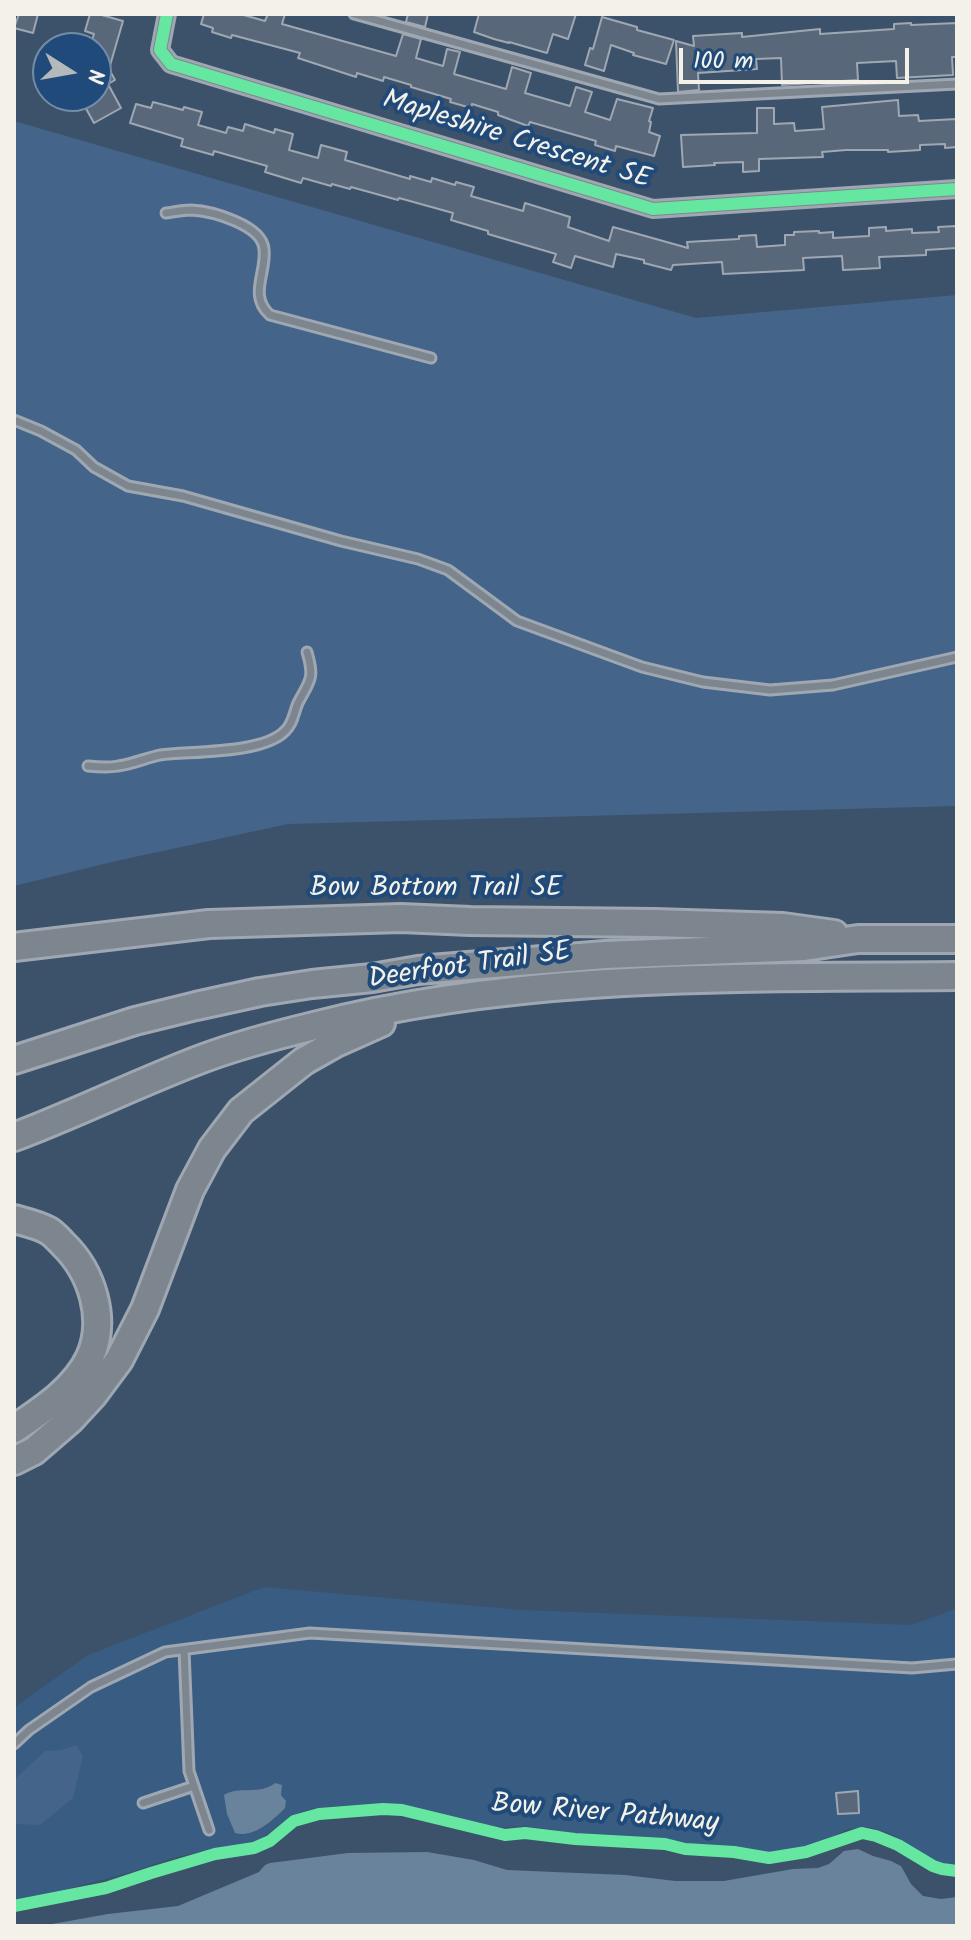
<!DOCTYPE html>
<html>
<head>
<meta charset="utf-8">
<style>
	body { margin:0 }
	#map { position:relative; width:971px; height:1940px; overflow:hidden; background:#3c526a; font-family:Kalam,sans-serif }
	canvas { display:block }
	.frame { position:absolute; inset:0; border:16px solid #f4f1e8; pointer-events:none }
	.north { position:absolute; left:32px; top:32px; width:80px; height:80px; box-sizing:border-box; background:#1f4a7a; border:2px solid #748da6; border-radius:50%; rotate:101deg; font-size:22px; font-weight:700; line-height:32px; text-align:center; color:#f4f1e8 }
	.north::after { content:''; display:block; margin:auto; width:28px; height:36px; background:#b4b9bc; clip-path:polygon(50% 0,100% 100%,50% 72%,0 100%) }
	.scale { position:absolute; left:679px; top:48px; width:230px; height:36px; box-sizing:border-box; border:4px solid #f4f1e8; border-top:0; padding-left:10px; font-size:24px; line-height:28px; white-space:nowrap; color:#f4f1e8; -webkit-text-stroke:6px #1f4a7a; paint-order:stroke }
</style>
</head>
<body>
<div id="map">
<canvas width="971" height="1940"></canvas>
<div class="frame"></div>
<div class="north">N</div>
<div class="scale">100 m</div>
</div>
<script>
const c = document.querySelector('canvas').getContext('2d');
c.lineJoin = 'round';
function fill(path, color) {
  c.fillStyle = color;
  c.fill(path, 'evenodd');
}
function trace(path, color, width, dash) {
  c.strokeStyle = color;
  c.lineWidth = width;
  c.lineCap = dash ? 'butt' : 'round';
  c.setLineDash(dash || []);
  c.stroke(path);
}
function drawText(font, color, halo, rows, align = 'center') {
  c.font = font + ' Kalam,sans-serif';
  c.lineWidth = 8;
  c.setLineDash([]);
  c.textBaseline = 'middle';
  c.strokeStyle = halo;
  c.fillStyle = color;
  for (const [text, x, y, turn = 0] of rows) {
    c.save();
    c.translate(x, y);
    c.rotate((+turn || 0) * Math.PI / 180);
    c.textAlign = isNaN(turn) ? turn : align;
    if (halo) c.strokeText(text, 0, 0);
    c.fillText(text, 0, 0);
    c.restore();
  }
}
const built = new Path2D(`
	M264 1587 522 1610 912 1625 957 1608V1866L947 1867 929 1858 889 1833 869 1827 848 1829 820 1843 801 1848 769 1853 695 1845 663 1839 589 1835 524 1826 495 1828 403 1806 386 1804 339 1806 314 1808 299 1813 254 1843 203 1851 173 1858 131 1872 72 1888 14 1901V1708L88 1655Z`);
const green = new Path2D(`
	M14 121 696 318 957 295V806L288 824 116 861 14 886Z
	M76 1745 83 1756 73 1798 40 1825 14 1824V1780L45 1751 61 1750Z`);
const water = new Path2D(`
	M275 1783 282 1785 281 1795 286 1801 285 1808C272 1821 254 1838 235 1833L227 1814 224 1795C240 1785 259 1796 275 1783Z
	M858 1849 873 1856 891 1861 901 1866 911 1884 923 1896 941 1899 957 1897V1926H41L108 1914 178 1906 259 1872 265 1865 270 1863 348 1853 427 1852 474 1860 507 1870 625 1875 675 1881H724L793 1869 818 1868 829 1864 844 1851Z`);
const building = new Path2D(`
	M19 14H38L33 33 14 28Z
	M90 14H98L123 21 109 69 115 80 108 84 121 108 94 123 79 96H96V48L90 47 94 34 85 31Z
	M204 14H240L265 21 268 14H285L282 24 396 56 403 34 421 39 416 58 443 66 447 49 460 52 454 74 506 89 512 67 531 73 525 93 570 106 576 87 592 92 585 112 610 120 617 99 653 108 649 121 651 122 649 132 660 136 654 156 616 146 615 151 595 145 596 141 530 122 528 126 498 115V112L472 104 471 108 450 102 451 99 411 87V85L384 77 383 81 357 73 356 77 298 58 300 53 232 35 231 38 212 32 213 28 201 24Z
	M408 14H428L425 27 406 22Z
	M479 14H576L568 39 553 34 547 53 509 42V43L494 39 474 32Z
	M602 17 637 27V30L674 40 666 64 633 55 634 53 611 45 604 71 585 65 590 48 593 49Z
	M911 23V25L957 23V57H952L953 75 897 78 896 61 857 63 858 80 782 85 781 58 756 59 757 69 698 73 699 90 678 92 676 41 694 46 693 36 742 33V37L820 29V34L894 29V24Z
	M898 100 899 116 918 115 919 121 957 119V147L945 148V144L920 145V150L888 152V150H846L822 152 823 157 759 159V171L743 172V162L714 163 715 165 683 167 681 135 757 133V108H774V124L794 123 795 131 824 129 822 107Z
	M153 102 183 110 184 107 202 112 198 125 226 133 228 127 243 131 245 124 274 133 275 129 293 134 289 150 318 158 321 145 347 152 345 160 410 179V176L431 182 432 178 455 185 456 182 474 187 471 196 523 211 525 203 570 217 568 227 609 241 613 227 688 248 687 242 739 239V236L756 235 757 247 785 245V235H794V232L819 231V233L833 232V238L869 236V228L886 227V231L912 229V233L939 232 938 227 957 226V248L926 250V255L879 257 880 268 843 270 842 256 803 258 804 270 723 274 722 262 673 265 671 270 644 263V260L616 254 613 267 575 256 571 268 553 262 556 254 488 234V231L451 220 453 213 399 198 398 200 351 187 350 189 332 184 331 186 303 178 301 183 265 172 267 166 214 151 213 155 181 146 183 139 130 123 136 104 151 108Z
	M858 1791 859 1813 838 1814 836 1793Z`);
const service = new Path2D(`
	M354 14 659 99 957 84
	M166 213C174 212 183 210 191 210 212 211 262 225 264 249 267 273 248 295 270 315L431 358
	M14 420 41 431 76 450 94 467 128 486 183 496 341 541 418 559 448 570 517 621 642 667 703 682 770 690 833 685 957 657
	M88 766C98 767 108 768 118 766 133 764 146 758 160 755 192 751 263 754 285 731 293 724 294 712 298 703 310 680 315 679 307 652
	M184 1650 189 1771 209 1830
	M14 1744 29 1730 91 1687 165 1652 310 1633 912 1668 957 1664
	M143 1803 194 1786`);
const minor = new Path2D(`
	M167 14 160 50 171 64 653 209 957 189`);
const motorway = new Path2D(`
	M14 947 209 924 401 918 470 921 655 923 783 927 834 934
	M14 1060 135 1021 196 1006 260 992 312 984 372 978 418 970 605 955 804 947 858 939H957
	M14 1137C78 1113 140 1082 204 1058 239 1045 277 1035 314 1026 524 972 742 978 957 976
	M14 1219C25 1222 39 1225 49 1231 54 1234 59 1240 63 1244 92 1272 107 1319 90 1357 75 1389 42 1410 14 1429
	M14 1461 34 1451 70 1420 93 1395 119 1360 145 1309 190 1190 212 1149 241 1111 304 1061 334 1044 381 1023`);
const cycleway = new Path2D(`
	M167 14 160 50 171 64 653 209 957 189
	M14 1906 106 1888 151 1873 215 1854 254 1848 270 1841 294 1821 319 1814 383 1809 402 1810 505 1835 525 1833 575 1839 665 1844 685 1849 734 1852 769 1858 806 1852 862 1833 876 1836 898 1845 933 1866 942 1869 957 1871`);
const streetNames = [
	["Mapleshire Crescent SE",516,142,17],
	["Bow Bottom Trail SE",436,890],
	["Deerfoot Trail SE",470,968,-8],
	["Bow River Pathway",605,1816,5]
];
fill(built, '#385c82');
fill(green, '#446589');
fill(water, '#6a839d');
fill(building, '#586779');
trace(building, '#9fa8b2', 2);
trace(service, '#9fa8b2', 13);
trace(minor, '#9fa8b2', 20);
trace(motorway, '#9fa8b2', 32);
trace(service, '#7d868e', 7);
trace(minor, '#7d868e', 14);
trace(motorway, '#7d868e', 26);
trace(cycleway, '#66e7a1', 12);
drawText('28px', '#f4f1e8', '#1f4a7a', streetNames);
</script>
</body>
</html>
